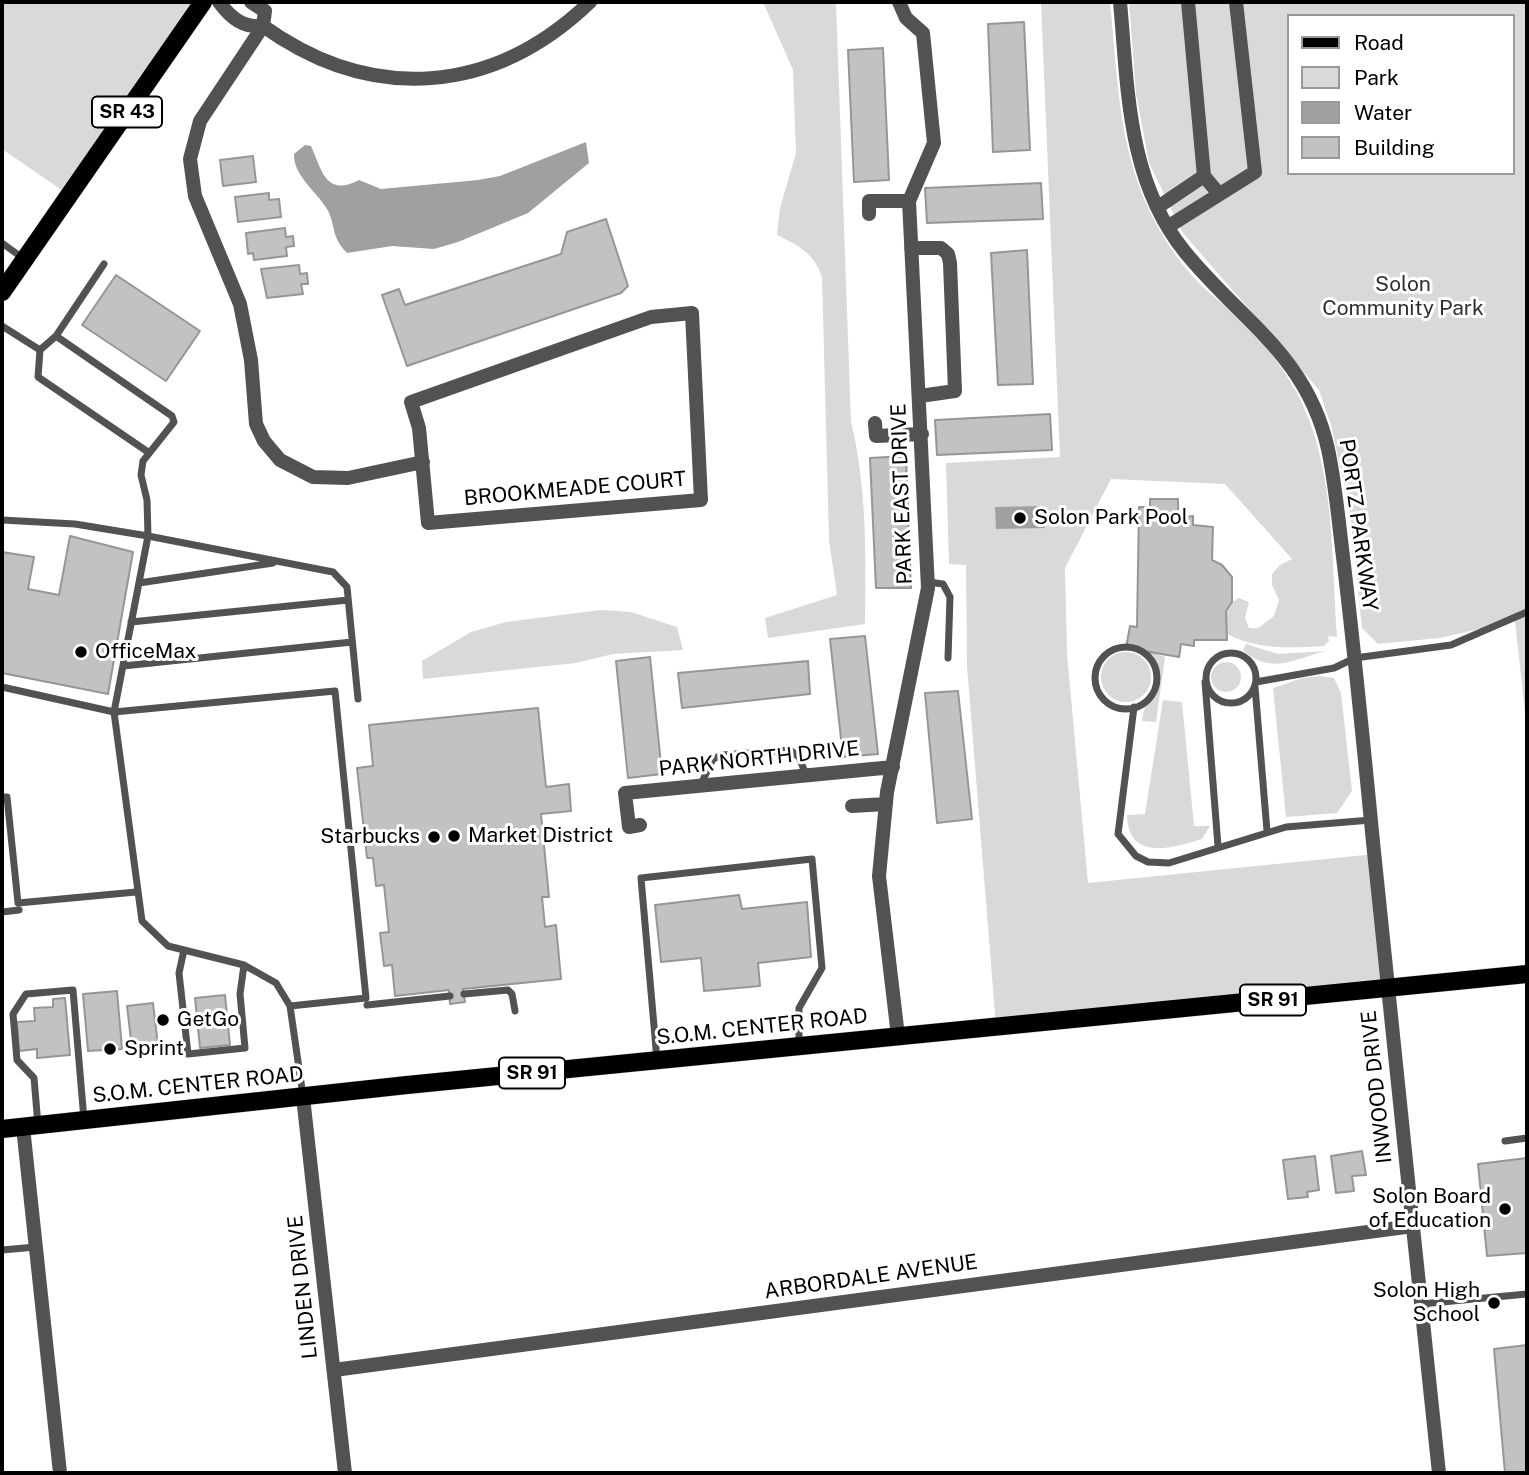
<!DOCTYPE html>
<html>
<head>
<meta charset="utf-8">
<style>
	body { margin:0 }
	#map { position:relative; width:1529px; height:1475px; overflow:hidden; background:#fff; font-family:"Public Sans",sans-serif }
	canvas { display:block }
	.frame { position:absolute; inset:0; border:4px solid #000; pointer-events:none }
	.legend { position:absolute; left:1287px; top:14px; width:228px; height:161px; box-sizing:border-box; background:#fff; border:2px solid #999; margin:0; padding:9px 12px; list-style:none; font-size:21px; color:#000 }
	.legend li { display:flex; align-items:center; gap:14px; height:35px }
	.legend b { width:35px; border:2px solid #999 }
</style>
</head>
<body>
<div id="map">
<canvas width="1529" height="1475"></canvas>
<div class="frame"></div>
<ul class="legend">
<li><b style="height:9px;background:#000"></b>Road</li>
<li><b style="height:19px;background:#d9d9d9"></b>Park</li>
<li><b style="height:19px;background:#a0a0a0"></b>Water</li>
<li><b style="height:19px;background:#c2c2c2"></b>Building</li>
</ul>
</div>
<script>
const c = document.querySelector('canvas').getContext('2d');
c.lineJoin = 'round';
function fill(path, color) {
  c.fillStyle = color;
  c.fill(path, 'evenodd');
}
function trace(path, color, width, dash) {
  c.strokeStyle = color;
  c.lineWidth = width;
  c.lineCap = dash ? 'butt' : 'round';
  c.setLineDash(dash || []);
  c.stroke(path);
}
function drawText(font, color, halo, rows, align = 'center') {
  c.font = font + ' "Public Sans",sans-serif';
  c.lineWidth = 6;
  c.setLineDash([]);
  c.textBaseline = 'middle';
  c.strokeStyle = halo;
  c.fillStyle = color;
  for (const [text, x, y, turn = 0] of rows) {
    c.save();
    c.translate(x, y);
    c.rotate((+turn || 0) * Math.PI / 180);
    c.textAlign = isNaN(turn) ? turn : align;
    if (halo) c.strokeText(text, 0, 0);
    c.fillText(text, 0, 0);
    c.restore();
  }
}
const green = new Path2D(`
	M2 2H203L69 195 2 149Z
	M763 2H836L851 422C867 486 866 558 865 624L768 638 765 618 837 595 829 540 822 277C814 253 799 246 777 235L780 208 796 153 793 70Z
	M1041 2H1110C1120 105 1119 186 1188 271 1206 293 1231 308 1250 329 1268 348 1284 370 1297 393 1336 467 1331 556 1337 637L1328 636 1329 641 1324 646C1290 648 1258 650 1227 634 1226 619 1223 606 1239 598L1249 602 1245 618 1249 628H1258L1274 616 1279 600 1272 585V574L1280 565 1292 559 1225 484 1111 479 1065 568 1067 654 1088 883 1375 854 1388 989 996 1026 967 666 966 565 949 564 946 463 1060 457Z
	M1129 2H1527V731L1515 621 1439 638 1378 644 1362 628 1350 513 1331 425 1319 390 1183 233 1149 163 1136 93ZM1289 16H1513V173H1289Z
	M601 610 631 612 677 627 683 650 613 654 576 663 423 679 422 661 471 632 506 622Z
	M1246 644 1278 654 1325 651C1293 660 1271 675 1243 650Z
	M1148 651 1165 657 1156 722 1142 721C1147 687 1172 689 1148 651Z
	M1101 677a25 25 0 1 1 50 0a25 25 0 1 1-50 0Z
	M1211 677a15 15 0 1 1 30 0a15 15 0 1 1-30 0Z
	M1320 676 1334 678 1341 693 1352 791 1337 813 1286 817 1273 688 1302 678Z
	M1163 700 1182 702 1194 826H1210L1202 839C1173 848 1128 862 1127 815L1145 814Z`);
const water = new Path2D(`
	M586 142 589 163 528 213 458 242 434 249 392 246 347 253C330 236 336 224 327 209 316 191 293 175 294 154L305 145 311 146C322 171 326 197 359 180L381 189 478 180 500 176Z
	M1044 506 1045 528 996 529 995 507Z`);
const building = new Path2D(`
	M1024 22 1030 150 993 152 988 24Z
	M883 48 889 180 854 182 848 50Z
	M253 156 256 182 223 186 220 160Z
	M1041 183 1043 219 927 223 925 188Z
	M269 193V200L279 199 281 217 238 222 235 197Z
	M606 219 628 286 621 293 407 366 382 295 399 289 405 305 561 254 567 232Z
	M285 228 286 237 293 236 294 246 286 247 287 256 254 260 253 253 248 254 246 233Z
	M1027 250 1033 384 998 385 991 253Z
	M299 265 300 274 307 273 308 284H301L303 294 267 298 261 269Z
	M116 275 200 331 166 381 82 325Z
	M1050 414 1052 450 937 455 935 420Z
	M906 456 911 588H876L870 458Z
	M1150 499H1178V518L1193 516V525L1213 527 1212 560 1222 565 1232 577V602L1226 611 1227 640H1194V646L1181 644 1179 657 1126 648 1130 626 1137 627 1139 507H1150Z
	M70 536 133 552 108 694 2 673V552L34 557 28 589 59 595Z
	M865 636 878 754 843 757 830 639Z
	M650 657 662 774 628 778 616 661Z
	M808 661 810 694 682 708 678 673Z
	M958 691 972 819 937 823 925 693Z
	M538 708 546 787 569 784 571 811 541 814 549 897H542L545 927 556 925 561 979 463 989 465 1002 450 1004 449 990 395 996 392 965 384 966 380 933 389 932 384 885 376 886 373 858H367L357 768 373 766 369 725Z
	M739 895 742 909 807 902 811 957 758 963 760 986 704 991 701 958 661 962 655 905Z
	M117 991 122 1049 88 1051 83 994Z
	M225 995 230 1045 200 1048 195 998Z
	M65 998 70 1055 37 1058V1049L19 1051 17 1022 35 1021 34 1008 53 1007V999Z
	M153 1003 158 1046 132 1049 127 1006Z
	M1362 1151 1366 1175 1352 1176 1354 1191 1336 1193 1331 1156Z
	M1315 1156 1319 1190 1307 1192 1308 1197 1288 1199 1283 1160Z
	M1527 1158V1253L1487 1256 1478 1164Z
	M1527 1345V1473H1505L1494 1349Z`);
const service = new Path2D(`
	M2 243 24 259
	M2 326 40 350 56 336 172 416 174 422 143 461 141 475 147 500 148 536 333 572 347 587 358 699
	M56 336 104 264
	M40 350 38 377 148 452
	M2 520 75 524 148 536 114 712 335 691 366 998 290 1006
	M928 582 943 584 950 597 948 658
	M139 583 273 563
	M131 622 348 600
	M1095 678a31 31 0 1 1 62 0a31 31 0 1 1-62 0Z
	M1206 678a25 25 0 1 1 50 0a25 25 0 1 1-50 0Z
	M123 666 352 642
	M1205 682 1218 846
	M1256 682 1334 668 1355 658 1451 645 1527 612
	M2 687 114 712 142 921 168 946 244 965 276 983 290 1006 303 1096
	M1255 687 1267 831
	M1134 707 1118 834 1136 856 1148 862 1169 863 1286 827 1371 820
	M700 786 713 759 722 755 790 750 799 757 806 775
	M2 797H7L18 903 136 892
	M2 912 19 910
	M184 950 179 973 188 1054 245 1048 240 994 244 965
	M464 994 508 990 512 994 515 1011
	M367 1005 450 996
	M657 1060 641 878 812 859 822 968 799 1008V1046
	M38 1125 34 1078 17 1060 13 1014 26 994 73 990 84 1120
	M1505 1141 1527 1138
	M2 1250 36 1247
	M1421 1304 1527 1294`);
const minor = new Path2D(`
	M219 2C231 18 243 28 263 26L265 11 251 2
	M1120 2C1128 88 1127 181 1185 252 1241 321 1307 355 1328 449 1336 487 1339 526 1344 565 1355 657 1364 749 1373 842 1394 1052 1417 1263 1439 1473
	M1188 2 1204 176 1219 194
	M1158 207 1204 176
	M869 214V201H909
	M1169 226 1255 172 1236 2
	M911 248H941L948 254 950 263 955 391 920 396
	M692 313 701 500 428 523 419 428 411 402 651 317Z
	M875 423 876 436 922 434
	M423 462 348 478 313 477 280 460 264 441 256 424 251 360 240 304 195 196 190 159 200 121 263 26C372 104 493 95 590 2
	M852 806 886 804
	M640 825 629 827 625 793 893 767
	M898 1036 879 876 887 792 928 588 909 201 934 143 923 33 906 18 899 2
	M303 1097 345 1473
	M23 1127 60 1473
	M334 1370 1413 1226`);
const primary = new Path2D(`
	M2 292 203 2
	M2 1129 407 1085 1527 974`);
const markers = [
	[1020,518,7,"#000"],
	[81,652,7,"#000"],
	[454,836,7,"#000"],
	[434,837,7,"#000"],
	[163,1020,7,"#000"],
	[110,1049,7,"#000"],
	[1505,1209,7,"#000"],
	[1494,1303,7,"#000"]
];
const shields = [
	[127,112,70],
	[1273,1000,66],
	[532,1073,66]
];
const shieldNames = [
	["SR 43",127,112],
	["SR 91",1273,1000],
	["SR 91",532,1073]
];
const parkNames = [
	["Solon",1403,285],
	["Community Park",1403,309]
];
const streetNames = [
	["BROOKMEADE COURT",575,489,-5],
	["PARK EAST DRIVE",902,494,-92],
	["PORTZ PARKWAY",1358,525,82],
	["PARK NORTH DRIVE",759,759,-6],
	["S.O.M. CENTER ROAD",762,1027,-6],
	["S.O.M. CENTER ROAD",198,1085,-6],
	["INWOOD DRIVE",1377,1087,-96],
	["ARBORDALE AVENUE",871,1277,-8],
	["LINDEN DRIVE",303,1287,-96]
];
const poiNames = [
	["Solon Park Pool",1034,518],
	["OfficeMax",95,652],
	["Market District",468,836],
	["Starbucks",420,837,"right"],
	["GetGo",177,1020],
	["Sprint",124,1049],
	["Solon Board",1491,1197,"right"],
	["of Education",1491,1221,"right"],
	["Solon High",1480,1291,"right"],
	["School",1480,1315,"right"]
];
fill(green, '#d9d9d9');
fill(water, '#a0a0a0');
fill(building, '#c2c2c2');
trace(building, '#969696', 2);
trace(primary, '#dbdbdb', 19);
trace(service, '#525252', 7);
trace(minor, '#525252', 14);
trace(primary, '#000', 18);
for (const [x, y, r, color] of markers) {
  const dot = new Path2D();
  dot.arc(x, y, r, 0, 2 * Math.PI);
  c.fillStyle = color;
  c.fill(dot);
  trace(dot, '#fff', 2.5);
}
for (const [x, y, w] of shields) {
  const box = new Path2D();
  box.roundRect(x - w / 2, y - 15.5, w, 31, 5);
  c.fillStyle = '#fff';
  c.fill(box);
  trace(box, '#000', 2);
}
drawText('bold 19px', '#000', null, shieldNames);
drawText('21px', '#303030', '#fff', parkNames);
drawText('21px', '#000', '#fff', streetNames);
drawText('21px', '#000', '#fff', poiNames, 'left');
</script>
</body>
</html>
